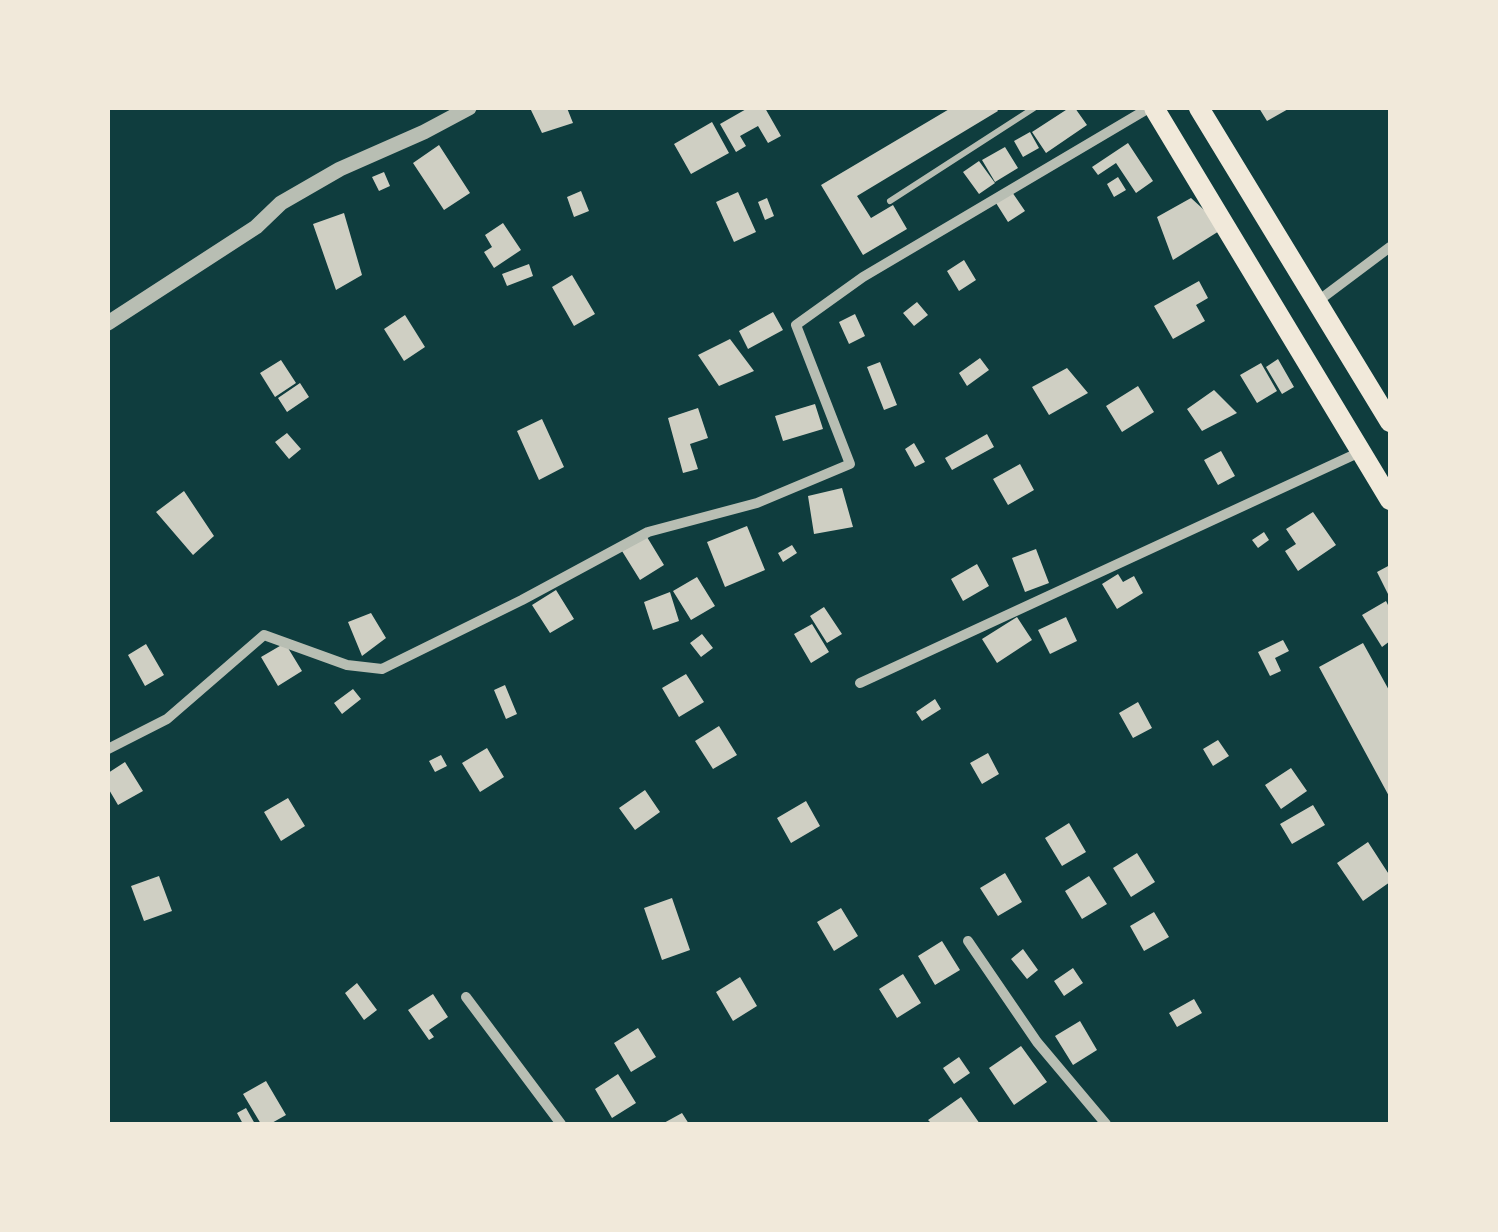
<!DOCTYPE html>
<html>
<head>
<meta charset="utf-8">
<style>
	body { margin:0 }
	#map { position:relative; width:1498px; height:1232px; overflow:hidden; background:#0f3d3e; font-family:"Source Sans 3",sans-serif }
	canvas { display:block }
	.frame { position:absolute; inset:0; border:110px solid #f1e9da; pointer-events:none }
</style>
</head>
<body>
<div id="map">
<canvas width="1498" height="1232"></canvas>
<div class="frame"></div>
</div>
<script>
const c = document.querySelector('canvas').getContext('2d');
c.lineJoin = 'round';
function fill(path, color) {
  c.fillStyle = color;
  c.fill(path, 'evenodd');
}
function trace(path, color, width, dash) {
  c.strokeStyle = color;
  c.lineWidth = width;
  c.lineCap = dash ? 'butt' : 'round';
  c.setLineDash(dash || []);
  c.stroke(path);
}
const building = new Path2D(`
	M530 108H567L573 123 542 133Z
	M748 108H765L781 136 768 143 758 126 740 136 746 146 736 152 720 124Z
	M951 108H996L998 111 857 196 871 218 893 205 907 229 863 255 821 185Z
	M1069 108H1075L1087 125 1046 153 1032 132Z
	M1259 108H1290L1267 121Z
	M712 122 729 153 691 174 674 144Z
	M1030 132 1039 148 1023 157 1014 141Z
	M1128 143 1153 181 1136 193 1116 163 1098 175 1092 167Z
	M439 145 470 193 444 210 413 163Z
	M1005 147 1018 168 995 182 982 160Z
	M979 161 995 183 979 194 963 172Z
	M384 172 390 186 379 191 372 177Z
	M1118 177 1126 190 1114 197 1107 184Z
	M581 191 589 211 574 217 567 197Z
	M738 192 756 232 734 242 716 202Z
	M1012 192 1025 211 1008 222 996 203Z
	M767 198 774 216 765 220 758 202Z
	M1191 198 1224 228 1173 260 1157 217Z
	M344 213 362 275 336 290 313 224Z
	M503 223 521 250 494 268 484 252 492 247 485 235Z
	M964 260 976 280 959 291 947 271Z
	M529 264 533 276 507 286 502 274Z
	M572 275 595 314 574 326 552 287Z
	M1199 281 1208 298 1196 305 1205 321 1173 339 1154 306Z
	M917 302 928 315 914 326 903 313Z
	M773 312 783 330 748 349 739 331Z
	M855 314 865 336 849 344 839 322Z
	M405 315 425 347 404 361 384 329Z
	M730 339 754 371 719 386 698 355Z
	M980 358 989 370 967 386 959 373Z
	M1278 359 1294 387 1282 394 1266 367Z
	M281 360 296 383 275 397 260 373Z
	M880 362 897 405 884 410 867 367Z
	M1261 363 1277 391 1257 403 1240 375Z
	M1067 368 1088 393 1049 415 1032 387Z
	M300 383 309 397 287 412 278 398Z
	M1138 386 1154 412 1122 432 1106 406Z
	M1214 390 1237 413 1202 431 1187 409Z
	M815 404 823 429 783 441 775 416Z
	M698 408 708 438 690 444 698 469 683 473 668 418Z
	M542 419 564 467 539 480 517 431Z
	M287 433 301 449 289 459 275 442Z
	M987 434 994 447 952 470 945 458Z
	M914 443 925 462 915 467 905 449Z
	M1221 451 1235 476 1218 485 1204 460Z
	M1020 464 1034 490 1008 505 993 479Z
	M842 488 853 527 814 534 808 496Z
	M184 491 214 536 193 555 156 512Z
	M1313 512 1336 545 1298 571 1285 551 1296 544 1286 529Z
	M747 526 765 570 725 587 707 542Z
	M1264 532 1269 540 1258 548 1252 540Z
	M647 537 664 565 640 580 622 551Z
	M792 545 797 553 783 562 778 553Z
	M1036 549 1049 583 1025 592 1012 558Z
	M977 564 989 586 963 601 951 579Z
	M1390 565V598L1377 572Z
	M1118 574 1123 582 1134 576 1143 593 1117 609 1102 584Z
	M697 577 715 606 691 620 673 591Z
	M556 590 574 619 550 633 532 605Z
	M670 592 679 621 653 630 644 602Z
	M1386 601 1390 609V641L1382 647 1362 615Z
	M824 607 842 634 827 643 810 616Z
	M371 613 386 638 362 656 348 622Z
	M1017 617 1032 640 997 663 982 639Z
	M1066 617 1077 641 1050 654 1038 630Z
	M812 624 829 652 811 663 794 634Z
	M702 634 713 648 701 657 690 643Z
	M1283 640 1289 651 1275 658 1281 671 1270 676 1258 652Z
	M285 643 302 671 278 686 261 657Z
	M1363 643 1390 692V798L1319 667Z
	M146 644 164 675 145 686 128 655Z
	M686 674 704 702 679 717 662 688Z
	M505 685 517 714 506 719 494 690Z
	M353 689 361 699 342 714 334 703Z
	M935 699 941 709 922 721 916 712Z
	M1138 702 1152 728 1133 738 1119 713Z
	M719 726 737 755 713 769 695 741Z
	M1218 740 1229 756 1213 766 1203 749Z
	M487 748 504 777 480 792 462 763Z
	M988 753 999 774 982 784 970 763Z
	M441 755 447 766 435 772 429 761Z
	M125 762 143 791 118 805 108 788V773Z
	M1291 768 1307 791 1281 809 1265 785Z
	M645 790 660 812 635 830 619 808Z
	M288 798 305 826 281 841 264 812Z
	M806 801 820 826 791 843 777 818Z
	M1313 805 1325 825 1292 844 1280 824Z
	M1069 823 1086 852 1062 866 1045 838Z
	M1368 842 1390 876V882L1363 901 1337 863Z
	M1137 853 1155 882 1131 897 1113 868Z
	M1005 873 1022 902 998 916 980 888Z
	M159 876 172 911 144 921 131 886Z
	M1089 876 1107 904 1082 919 1065 891Z
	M672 898 690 950 662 960 644 908Z
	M841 908 858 936 834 951 817 922Z
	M1154 912 1169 937 1144 951 1130 926Z
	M942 941 960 970 935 985 918 956Z
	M1023 949 1038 970 1027 979 1011 959Z
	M1073 968 1083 983 1064 996 1054 981Z
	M903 974 921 1003 897 1018 879 989Z
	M740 977 757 1006 733 1021 716 992Z
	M357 983 377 1010 364 1020 345 993Z
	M433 994 448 1017 429 1030 434 1037 429 1040 408 1010Z
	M1194 999 1202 1013 1177 1027 1169 1013Z
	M1080 1021 1097 1050 1073 1065 1055 1036Z
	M638 1028 656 1057 631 1072 614 1043Z
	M1021 1046 1047 1082 1014 1105 989 1068Z
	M959 1057 970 1073 954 1084 943 1068Z
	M618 1074 636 1103 612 1118 595 1089Z
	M266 1081 286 1115 270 1124H261L243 1094Z
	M961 1097 980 1124H932L928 1120Z
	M246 1108 255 1124H243L237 1113Z
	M682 1113 689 1124H662Z`);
const service = new Path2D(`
	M890 201 1034 108`);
const minor = new Path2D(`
	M1318 301 1390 247
	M860 683 1360 452
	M108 749 167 719 264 635 347 665 382 669 522 600 648 532 757 503 850 464 796 325 863 277 1149 108
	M968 941 1037 1042 1106 1124
	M466 997 561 1124`);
const tertiary = new Path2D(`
	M108 323 256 227 281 203 340 169 424 132 469 108`);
const trunk = new Path2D(`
	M1154 108 1390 500
	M1199 108 1390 422`);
fill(building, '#cfcfc3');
trace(service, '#b8beb3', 6);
trace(minor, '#b8beb3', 10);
trace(tertiary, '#b8beb3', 15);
trace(trunk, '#f1e9da', 20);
</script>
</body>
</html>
